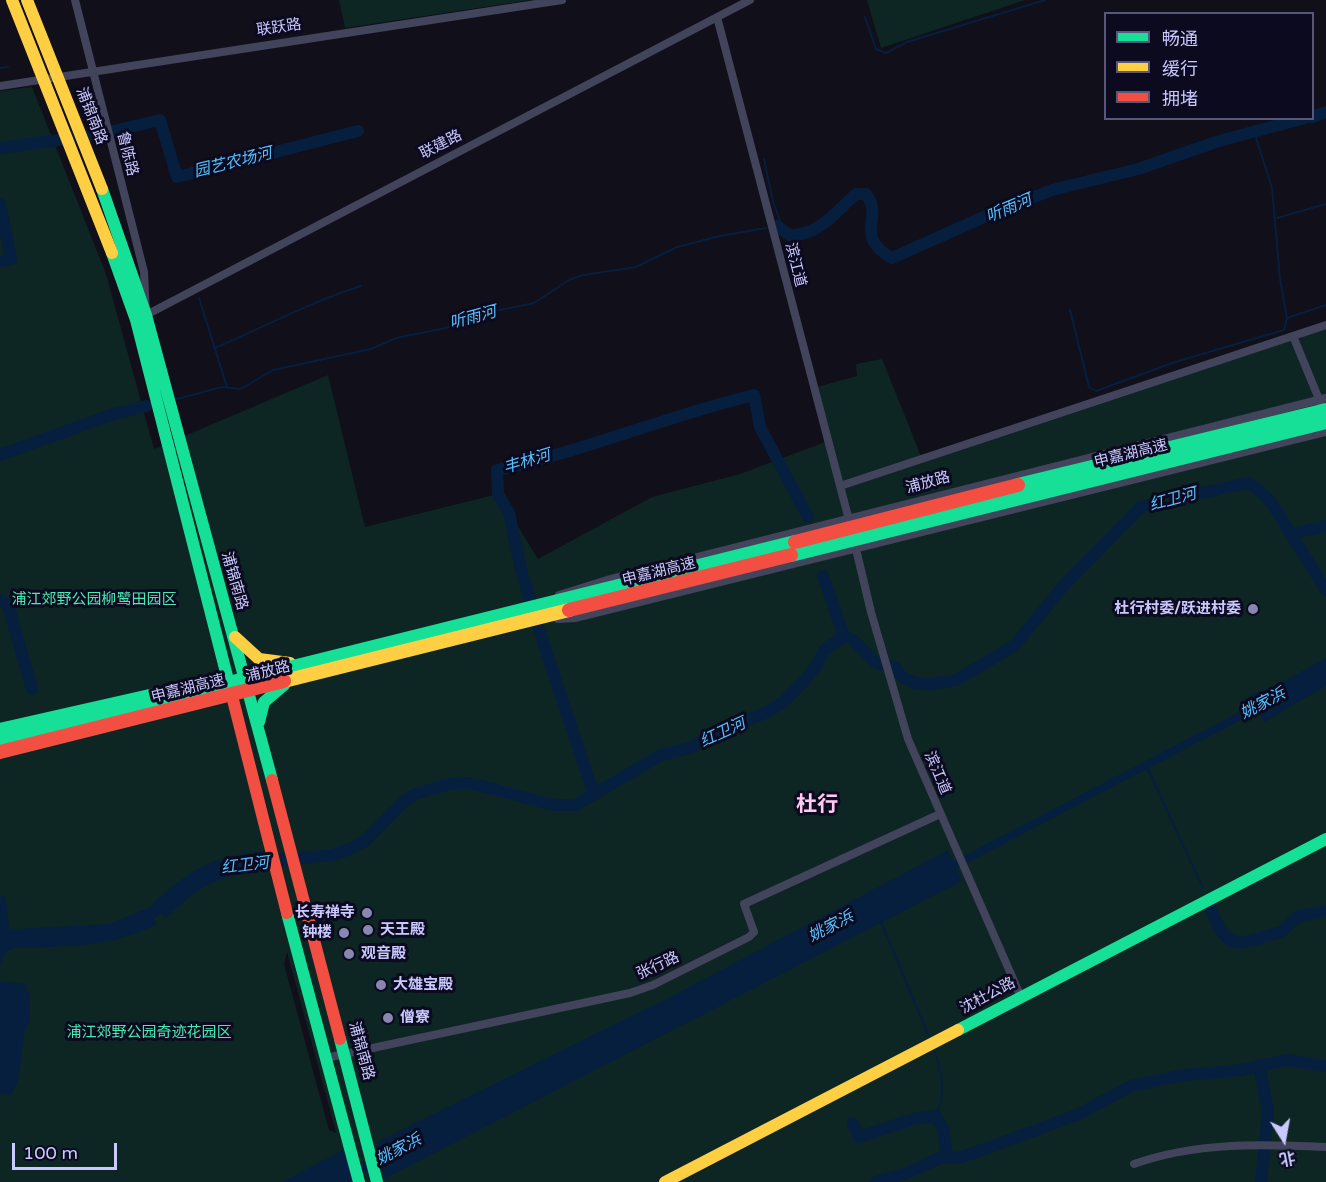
<!DOCTYPE html>
<html>
<head>
<meta charset="utf-8">
<style>
	body { margin:0 }
	#map { position:relative; width:1326px; height:1182px; overflow:hidden; background:#100f1a; font-family:"Varela Round","Noto Sans SC",sans-serif }
	canvas { display:block }
	.legend { position:absolute; left:1104px; top:12px; width:210px; height:108px; box-sizing:border-box; background:#0c0a1f; border:2px solid #585679; margin:0; padding:8px 10px; list-style:none; font-size:18px; color:#c9c8ff }
	.legend li { display:flex; align-items:center; gap:12px; height:30px }
	.legend b { width:30px; border:2px solid #585679 }
	.north { position:absolute; left:1254px; top:1110px; width:60px; height:60px; -webkit-text-stroke:4px #0c0a1f; paint-order:stroke; rotate:169deg; font-size:16px; font-weight:700; line-height:24px; text-align:center; color:#c9c8ff }
	.north::after { content:''; display:block; margin:auto; width:21px; height:27px; background:#c9c8ff; clip-path:polygon(50% 0,100% 100%,50% 72%,0 100%) }
	.scale { position:absolute; left:12px; top:1143px; width:105px; height:27px; box-sizing:border-box; border:3px solid #c9c8ff; border-top:0; padding-left:8px; font-size:18px; line-height:21px; white-space:nowrap; color:#c9c8ff; -webkit-text-stroke:4px #0c0a1f; paint-order:stroke }
</style>
</head>
<body>
<div id="map">
<canvas width="1326" height="1182"></canvas>
<ul class="legend">
<li><b style="height:8px;background:#16e098"></b>畅通</li>
<li><b style="height:8px;background:#ffcf43"></b>缓行</li>
<li><b style="height:8px;background:#f24e42"></b>拥堵</li>
</ul>
<div class="north">北</div>
<div class="scale">100 m</div>
</div>
<script>
const c = document.querySelector('canvas').getContext('2d');
c.lineJoin = 'round';
function fill(path, color) {
  c.fillStyle = color;
  c.fill(path, 'evenodd');
}
function trace(path, color, width, dash) {
  c.strokeStyle = color;
  c.lineWidth = width;
  c.lineCap = dash ? 'butt' : 'round';
  c.setLineDash(dash || []);
  c.stroke(path);
}
function drawText(font, color, halo, rows, align = 'center') {
  c.font = font + ' "Varela Round","Noto Sans SC",sans-serif';
  c.lineWidth = 6;
  c.setLineDash([]);
  c.textBaseline = 'middle';
  c.strokeStyle = halo;
  c.fillStyle = color;
  for (const [text, x, y, turn = 0] of rows) {
    c.save();
    c.translate(x, y);
    c.rotate((+turn || 0) * Math.PI / 180);
    c.textAlign = isNaN(turn) ? turn : align;
    if (halo) c.strokeText(text, 0, 0);
    c.fillText(text, 0, 0);
    c.restore();
  }
}
const green = new Path2D(`
	M339 0H530L345 28Z
	M867 0H1025L881 48Z
	M32 87 106 274 154 449 328 375 365 527 498 494 538 559 652 497 740 474 828 441 813 388 857 376 856 364 882 359 921 456 1326 327V1182H0V91ZM287 952 336 1132V1133L329 1130 284 964Z`);
const water = new Path2D(`
	M1326 658V686L1264 722 1249 695 1279 684Z
	M948 850 962 881 384 1179 377 1142 674 995Z
	M264 851 268 871C214 876 204 883 165 919L153 903C193 868 209 857 264 851Z
	M147 908 157 924C109 949 64 946 12 948L5 952 0 967V930L110 924Z
	M0 981 25 984 30 996V1020L24 1033 19 1078 11 1095 0 1094Z
	M345 1149 353 1182H282Z`);
const stream = new Path2D(`
	M865 17 876 49 886 53 907 42 1045 0
	M0 68 8 67
	M1254 132 1272 188 1280 279 1287 318 1326 305
	M764 159 773 201 783 230
	M1277 218 1326 204
	M199 298 227 387
	M1070 310 1089 387 1096 391 1175 362 1284 330 1287 318
	M215 348C264 327 310 302 361 286
	M177 399 222 387 241 389 273 370 371 349 396 338 446 328 477 315 534 303 569 280 583 275 636 267 677 247 720 236 766 228
	M1146 765 1203 888
	M881 922 930 1039
	M933 1047C942 1071 946 1093 936 1116`);
const canal = new Path2D(`
	M947 869 1263 704
	M337 1182 389 1155`);
const river = new Path2D(`
	M1312 117 1326 112
	M113 131 160 120 177 177 358 131
	M0 148 102 134
	M0 204 11 259 0 262
	M777 226 789 235C821 235 834 213 856 194H866C885 218 852 235 892 258L995 212 1052 190 1138 169 1219 141 1305 118
	M0 455 114 414 146 406
	M1290 534 1326 526
	M823 576 844 636
	M0 600 8 605 32 689
	M594 795 545 648 521 570 509 513 498 494 497 470C584 451 667 416 754 395L760 427 808 517
	M250 863 333 855 352 848 365 841 404 801 416 794 448 784 469 783 554 805H576L661 755 690 748 711 735 767 712 782 703 802 683 816 667 824 650 844 636 852 639 875 662 896 668 902 677 915 683 930 684 956 680 1014 646 1065 584 1141 507 1247 483 1255 487 1271 502 1326 590
	M0 901 4 938
	M1209 905 1220 930 1231 941 1242 943 1281 932 1298 916 1326 911
	M137 923 169 901
	M1259 1065 1268 1111 1261 1182
	M853 1124 859 1137 914 1119 936 1116 943 1129 947 1157
	M876 1182 907 1173 942 1157 959 1158 996 1145 1079 1114 1131 1086 1185 1075 1242 1070 1287 1060 1326 1066`);
const street = new Path2D(`
	M75 0 144 272 146 315 750 0
	M717 17 849 520
	M0 86 562 0
	M1293 336 1321 404
	M840 486 1326 325
	M856 549 871 612 908 739 1021 997
	M559 595 607 580 1326 398
	M558 619 575 618 1326 432
	M326 1058 630 993 653 985 749 937 754 932 744 904 940 814
	M1134 1164C1196 1142 1261 1144 1326 1147`);
const fast = new Path2D(`
	M102 189 146 315 272 780
	M112 253 136 320 230 688
	M259 722 264 702 284 685
	M0 729 176 689
	M287 913 359 1182
	M958 1030 1326 839
	M340 1039 377 1182`);
const slow = new Path2D(`
	M12 0 112 253
	M27 0 102 189
	M235 637 259 659 290 663
	M665 1182 958 1030`);
const jam = new Path2D(`
	M230 688 287 913
	M272 780 340 1039`);
const fastBridge = new Path2D(`
	M1018 485 1326 410
	M791 555 1326 422
	M0 740 795 542`);
const slowBridge = new Path2D(`
	M284 681 569 610`);
const jamBridge = new Path2D(`
	M795 542 1018 485
	M569 610 791 555
	M0 752 284 681`);
const markers = [
	[1253,609,6,"#8887af"],
	[367,913,6,"#8887af"],
	[368,930,6,"#8887af"],
	[344,933,6,"#8887af"],
	[349,954,6,"#8887af"],
	[381,985,6,"#8887af"],
	[388,1018,6,"#8887af"]
];
const streetNames = [
	["联跃路",279,28,-8],
	["浦锦南路",91,116,69],
	["联建路",441,145,-27],
	["鲁陈路",127,154,76],
	["滨江道",795,265,76],
	["申嘉湖高速",1131,454,-14],
	["浦放路",928,483,-15],
	["申嘉湖高速",659,572,-14],
	["浦锦南路",234,581,74],
	["浦放路",268,672,-14],
	["申嘉湖高速",188,689,-14],
	["滨江道",937,773,67],
	["张行路",658,966,-25],
	["沈杜公路",988,996,-28],
	["浦锦南路",361,1051,75]
];
const parkNames = [
	["浦江郊野公园柳鹭田园区",94,600],
	["浦江郊野公园奇迹花园区",149,1033]
];
const poiNames = [
	["杜行村委/跃进村委",1241,609,"right"],
	["长寿禅寺",355,913,"right"],
	["天王殿",380,930],
	["钟楼",332,933,"right"],
	["观音殿",361,954],
	["大雄宝殿",393,985],
	["僧寮",400,1018]
];
const waterNames = [
	["园艺农场河",233,163,-14],
	["听雨河",1009,209,-23],
	["听雨河",473,318,-15],
	["丰林河",527,462,-17],
	["红卫河",1173,500,-15],
	["姚家浜",1263,704,-27],
	["红卫河",723,733,-25],
	["红卫河",245,866,-7],
	["姚家浜",831,927,-27],
	["姚家浜",399,1150,-27]
];
const districtNames = [
	["杜行",817,805]
];
fill(green, '#0d2624');
fill(water, '#071f3e');
trace(stream, '#071f3e', 2);
trace(canal, '#071f3e', 8);
trace(river, '#071f3e', 12);
trace(street, '#42445c', 8);
trace(fast, '#16e098', 12);
trace(slow, '#ffcf43', 12);
trace(jam, '#f24e42', 12);
trace(fastBridge, '#16e098', 14);
trace(slowBridge, '#ffcf43', 14);
trace(jamBridge, '#f24e42', 14);
for (const [x, y, r, color] of markers) {
  const dot = new Path2D();
  dot.arc(x, y, r, 0, 2 * Math.PI);
  c.fillStyle = color;
  c.fill(dot);
  trace(dot, '#0c0a1f', 2);
}
drawText('15px', '#c9c8ff', '#0c0a1f', streetNames);
drawText('15px', '#49eab3', '#0c0a1f', parkNames);
drawText('bold 15px', '#c9c8ff', '#0c0a1f', poiNames, 'left');
drawText('italic 16px', '#56c0ff', '#0c0a1f', waterNames);
drawText('bold 21px', '#ffcaf1', '#0c0a1f', districtNames);
</script>
</body>
</html>
